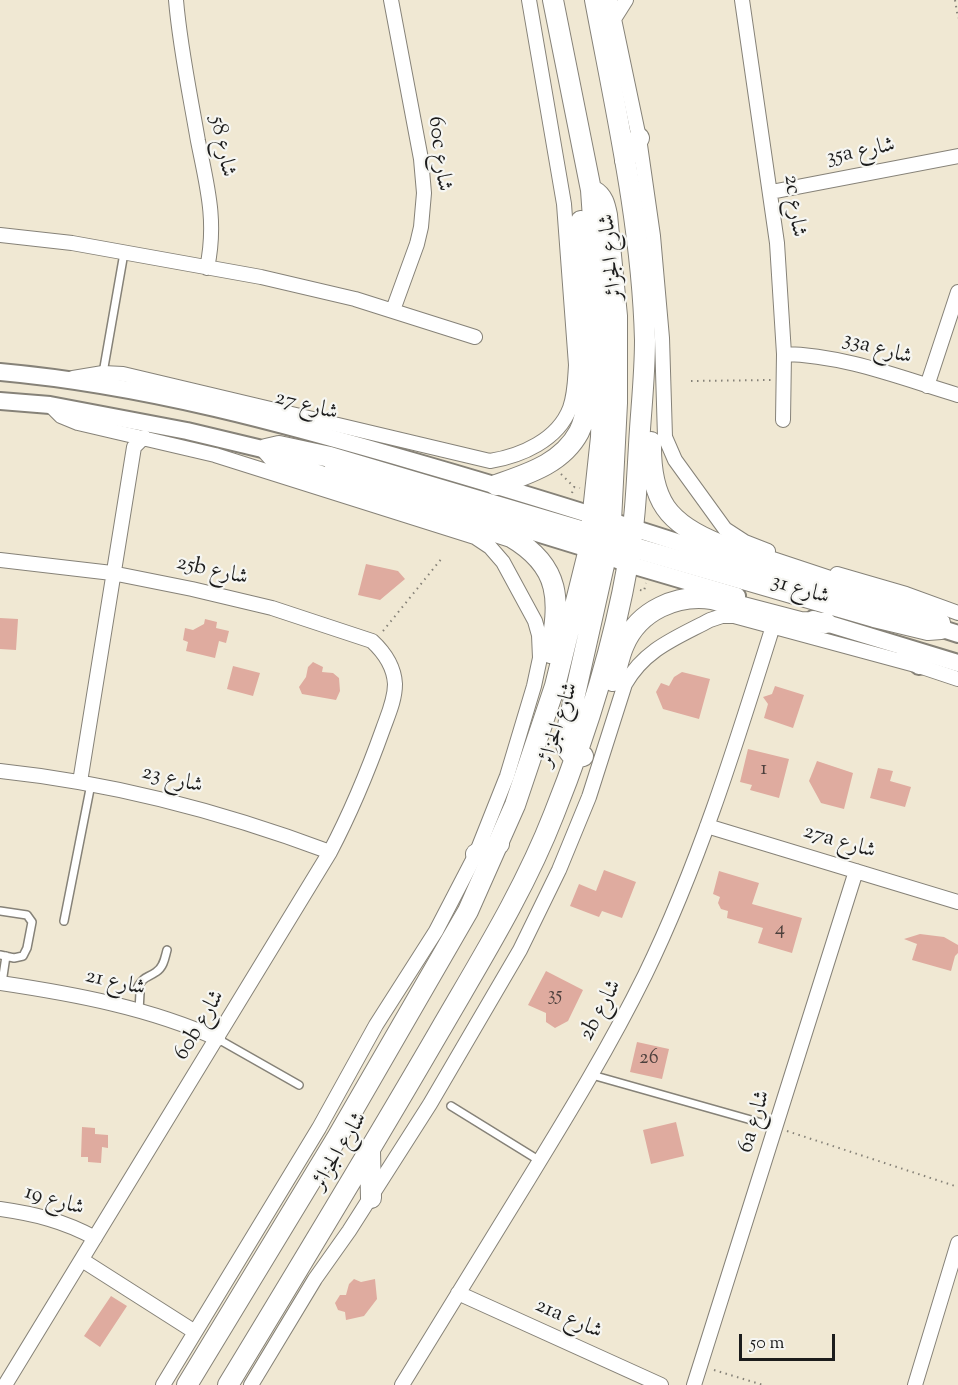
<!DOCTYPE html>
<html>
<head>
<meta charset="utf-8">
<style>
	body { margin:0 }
	#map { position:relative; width:958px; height:1385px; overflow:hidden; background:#f0e8d3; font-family:"Sorts Mill Goudy",serif }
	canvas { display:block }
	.scale { position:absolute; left:739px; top:1334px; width:96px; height:27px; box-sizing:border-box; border:3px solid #1c1c1c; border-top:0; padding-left:8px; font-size:18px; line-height:21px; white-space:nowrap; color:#1c1c1c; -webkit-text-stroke:4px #f6f6f2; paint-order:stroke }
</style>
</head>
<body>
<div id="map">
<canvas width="958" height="1385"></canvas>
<div class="scale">50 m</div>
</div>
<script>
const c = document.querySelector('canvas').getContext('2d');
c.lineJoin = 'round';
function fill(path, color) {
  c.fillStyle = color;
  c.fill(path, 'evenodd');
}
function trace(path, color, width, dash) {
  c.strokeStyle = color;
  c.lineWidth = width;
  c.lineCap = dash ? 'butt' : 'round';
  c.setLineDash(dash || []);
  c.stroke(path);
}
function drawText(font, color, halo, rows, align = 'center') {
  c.font = font + ' "Sorts Mill Goudy",Amiri,serif';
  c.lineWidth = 4.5;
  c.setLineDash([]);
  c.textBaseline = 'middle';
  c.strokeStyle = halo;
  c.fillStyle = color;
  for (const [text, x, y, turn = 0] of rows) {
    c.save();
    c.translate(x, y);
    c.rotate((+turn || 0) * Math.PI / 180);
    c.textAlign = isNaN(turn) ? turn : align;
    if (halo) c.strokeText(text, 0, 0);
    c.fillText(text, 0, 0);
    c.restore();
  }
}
const building = new Path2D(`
	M366 564 398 571 405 579 380 600 358 595Z
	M0 618 18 619 16 650 0 649Z
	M205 619 217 622 216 628 229 631 226 643 219 641 215 658 186 651 188 642 183 640 185 628 193 630 204 624Z
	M313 662 323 667 322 672 333 673 339 678 340 691 336 700 302 694 299 687 306 677 308 667Z
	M233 666 260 673 253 696 227 689Z
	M682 672 710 679 699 719 663 709 656 692 661 683 669 686 674 677Z
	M775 686 804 695 793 728 764 718 768 704 763 697 772 694Z
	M748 749 789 759 779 798 750 790 752 785 740 782Z
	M817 761 853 773 844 809 821 803 809 781Z
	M878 768 893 771 890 781 911 787 905 807 870 798Z
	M604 870 636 882 622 918 602 911 599 917 570 906 579 884 596 891Z
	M719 871 759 883 752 904 802 918 792 953 758 943 763 928 727 918 728 911 721 909 718 903 720 897 713 894Z
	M920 934 944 937 958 945V953L955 956 951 971 912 960 917 944 904 939Z
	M546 971 583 990 568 1021 555 1028 546 1022V1013L528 1005Z
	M637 1042 669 1049 662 1079 630 1072Z
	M676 1122 684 1156 651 1164 643 1130Z
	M82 1127 95 1128V1134L108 1135V1148L102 1147 101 1163 88 1162V1157H81Z
	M354 1279 361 1282 375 1279 377 1299 364 1316 346 1320 345 1312 338 1310 335 1303 340 1295H346L349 1284Z
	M111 1296 127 1306 100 1347 84 1336Z`);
const path = new Path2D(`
	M955 0 958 18
	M691 381 772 380
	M561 474 574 487
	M572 493 574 487 580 488
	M640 590 644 591 646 583
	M383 631 442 558
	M787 1131 958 1187
	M714 1370 763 1385`);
const service = new Path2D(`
	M103 373 124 253
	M0 911 27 915 32 922 27 948 23 956 14 958 0 955
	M64 921 91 784
	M2 983 6 956
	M139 1011 140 993 137 988C145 975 146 979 156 972 164 967 165 957 167 950
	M218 1039 299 1085
	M592 1075 776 1127
	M451 1106 540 1161`);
const minor = new Path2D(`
	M176 0C180 48 190 94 198 141 207 186 217 221 207 268
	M391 0 421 159 424 193 421 227 417 244 393 310
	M610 0 639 138 653 236 662 338 665 437 675 460 725 529 745 542 768 551
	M742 0 777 243 784 354 783 420
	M614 19 626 0
	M771 192 958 156
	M0 235 72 243 261 277 355 299 475 337
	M784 354C844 355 901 378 958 395
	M73 378 103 373 123 374 490 461C521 456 558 440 570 408 575 394 575 380 576 365L564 204 529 0
	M927 386 958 292
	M50 405 61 416 78 423 215 455 475 537 490 547 503 562 535 621 539 635 540 658 534 686 507 776 476 854 436 931 376 1025 319 1128 163 1385
	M0 560 112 573 192 589 272 608 372 641C385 653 394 666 395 684 395 700 388 715 383 729 368 771 351 812 330 852L5 1385
	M837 574 906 594 958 613
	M0 771C114 783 223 812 330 852
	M80 782 134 447 144 437
	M707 826 958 902
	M0 983C74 994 150 1008 218 1039
	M0 1209C35 1214 64 1221 95 1238
	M82 1260 195 1332
	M458 1293 661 1385
	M251 1385 315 1279 349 1231 430 1104 520 950 559 870 589 797 625 684C645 649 676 638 710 620L722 616H734L919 666 958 679
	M402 1385C444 1317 486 1248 528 1180 569 1113 610 1046 645 975 699 864 736 744 773 626
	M694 1385 856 871
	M915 1385 958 1243`);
const tertiary = new Path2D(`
	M0 372C145 385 286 424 426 465 585 511 742 563 900 615
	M0 401 50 405 187 431 279 453
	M332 470 589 549 628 564 737 596
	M813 619 958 663
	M930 625 958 634
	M902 647 919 666`);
const secondary = new Path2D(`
	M625 161 639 138
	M594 191C603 196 605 205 607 215L617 316V403L611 521 614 549
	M496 485C527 474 562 464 579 432 591 409 586 376 586 350 585 307 585 264 581 221
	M618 543 874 617 928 630 941 629 940 623 926 613 721 545C667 524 650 500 651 442
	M550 653C560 601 562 567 511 537L299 469 273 457 266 449 279 446 330 457 591 534 612 536 632 528
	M613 681C617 669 619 656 624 645 639 610 677 594 712 599L800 622 826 623
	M583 756 575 758C568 752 566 748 565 739L606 556 604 534
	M476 854 499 844
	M370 1151 371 1198
	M187 1385 338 1136 468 911 515 805 555 686 589 549 601 437 603 360 591 190 553 0
	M228 1385C299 1268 370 1151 439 1032 480 961 524 891 554 814 586 734 613 649 628 563 636 519 637 474 640 429 642 400 645 370 645 340 642 226 616 112 595 0`);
const numberNames = [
	["1",764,771],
	["4",780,931],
	["35",555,997],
	["26",649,1060]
];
const streetNames = [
	["شارع 58",221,147,79],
	["35a شارع",861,153,-11],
	["60c شارع",438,154,83],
	["2c شارع",793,206,83],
	["شارع الجزائر",613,257,-96],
	["33a شارع",877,350,16],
	["شارع 27",306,407,15],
	["25b شارع",212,572,13],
	["شارع 31",800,591,17],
	["شارع الجزائر",560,725,-72],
	["شارع 23",172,781,14],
	["27a شارع",839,843,17],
	["شارع 21",115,984,13],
	["2b شارع",602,1011,-62],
	["60b شارع",201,1026,-59],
	["6a شارع",756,1122,-73],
	["شارع الجزائر",341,1152,-59],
	["شارع 19",54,1202,17],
	["21a شارع",568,1320,24]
];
fill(building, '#dfab9f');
trace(service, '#868278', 10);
trace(minor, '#868278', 16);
trace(tertiary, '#868278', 20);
trace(secondary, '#868278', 22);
trace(path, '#868278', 2, [1.5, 4.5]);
trace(service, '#fff', 7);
trace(minor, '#fff', 14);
trace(tertiary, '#fff', 16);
trace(secondary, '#fff', 20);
drawText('20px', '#4d403d', null, numberNames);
drawText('22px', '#1c1c1c', '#f6f6f2', streetNames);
</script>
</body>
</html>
